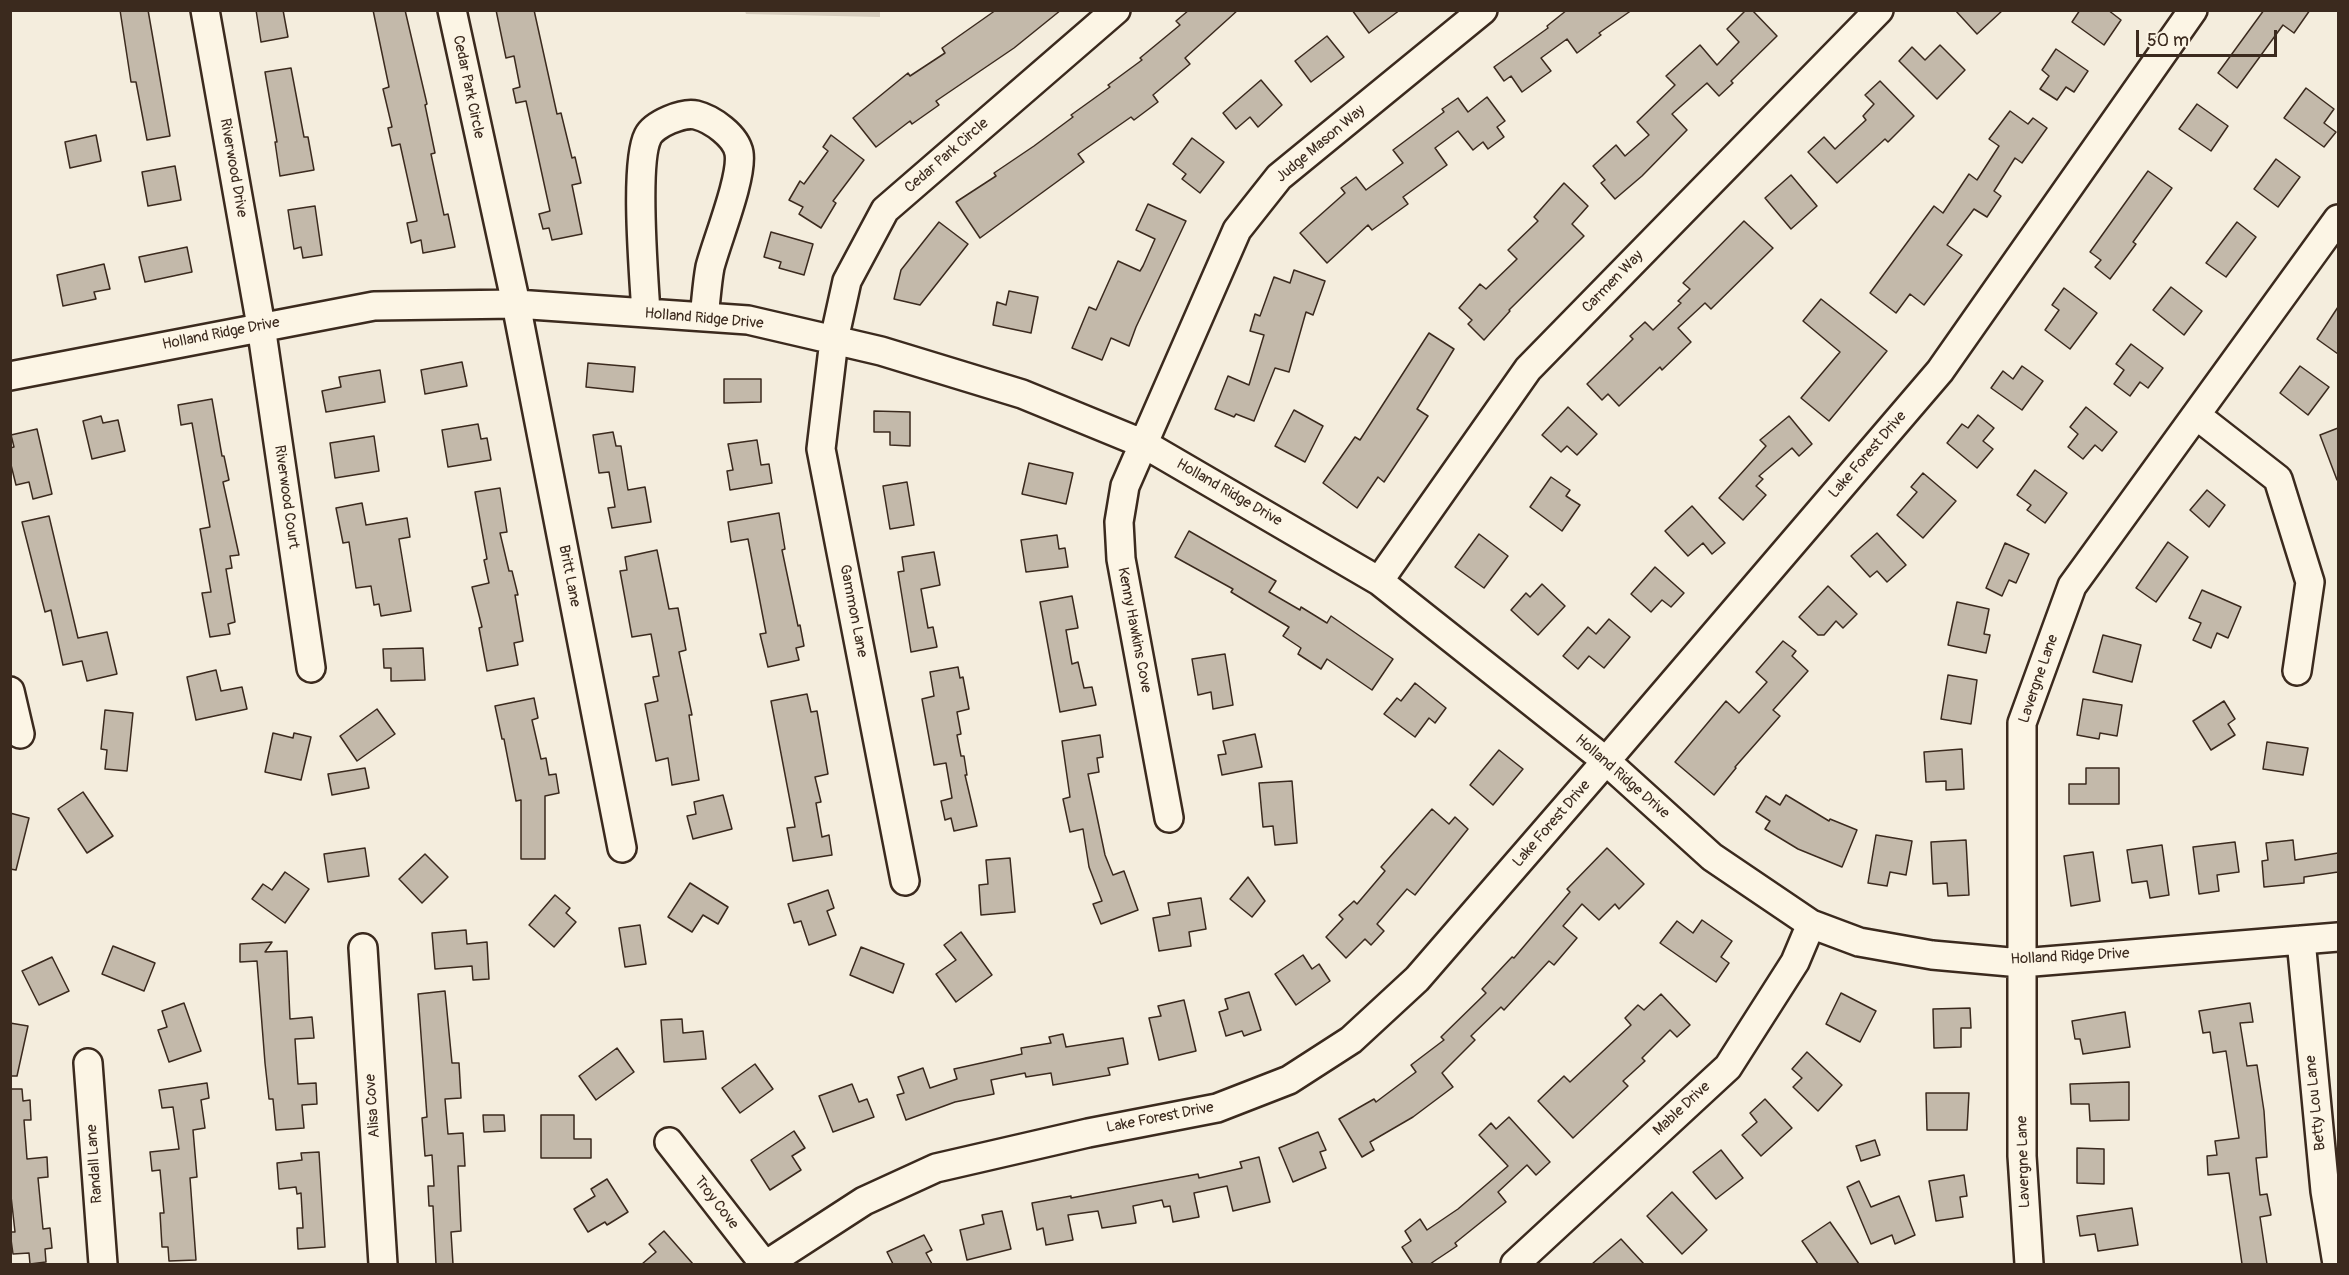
<!DOCTYPE html>
<html>
<head>
<meta charset="utf-8">
<style>
	body { margin:0 }
	#map { position:relative; width:2349px; height:1275px; overflow:hidden; background:#f4eddd; font-family:Pangolin,sans-serif }
	canvas { display:block }
	.frame { position:absolute; inset:0; border:12px solid #3b2a1e; pointer-events:none }
	.scale { position:absolute; left:2136px; top:30px; width:141px; height:27px; box-sizing:border-box; border:3px solid #3b2a1e; border-top:0; padding-left:8px; font-size:18px; line-height:21px; white-space:nowrap; color:#3b2a1e; -webkit-text-stroke:4px #fcf5e5; paint-order:stroke }
</style>
</head>
<body>
<div id="map">
<canvas width="2349" height="1275"></canvas>
<div class="frame"></div>
<div class="scale">50 m</div>
</div>
<script>
const c = document.querySelector('canvas').getContext('2d');
c.lineJoin = 'round';
function fill(path, color) {
  c.fillStyle = color;
  c.fill(path, 'evenodd');
}
function trace(path, color, width, dash) {
  c.strokeStyle = color;
  c.lineWidth = width;
  c.lineCap = dash ? 'butt' : 'round';
  c.setLineDash(dash || []);
  c.stroke(path);
}
function drawText(font, color, halo, rows, align = 'center') {
  c.font = font + ' Pangolin,sans-serif';
  c.lineWidth = 4.5;
  c.setLineDash([]);
  c.textBaseline = 'middle';
  c.strokeStyle = halo;
  c.fillStyle = color;
  for (const [text, x, y, turn = 0] of rows) {
    c.save();
    c.translate(x, y);
    c.rotate((+turn || 0) * Math.PI / 180);
    c.textAlign = isNaN(turn) ? turn : align;
    if (halo) c.strokeText(text, 0, 0);
    c.fillText(text, 0, 0);
    c.restore();
  }
}
const green = new Path2D(`
	M745 11H880V17L746 14Z`);
const building = new Path2D(`
	M120 10H148L170 136 147 140 136 82H131Z
	M256 10H283L288 37 261 42Z
	M373 10H405L427 104 425 105 435 153 431 154 444 215 448 214 455 247 423 253 421 240 411 243 407 223 417 221 400 144 392 146 388 128 392 127 383 89 389 87Z
	M496 10H534L557 114 561 113 572 158 575 157 581 183 572 185 582 234 552 240 549 228 543 229 539 214 550 211 540 165 526 101 516 103 513 89 520 87 514 56 506 58Z
	M996 10H1061L1014 48 936 101 939 105 912 124 910 121 876 147 853 118 908 73 910 76 945 53 942 48Z
	M1189 10H1238L1185 58 1190 64 1153 95 1158 102 1134 120 1131 117 1078 154 1084 162 980 238 956 202 996 176 994 173 1034 146 1073 117 1071 115 1110 87 1108 85 1142 60 1140 58 1180 25 1176 21Z
	M1352 10H1400L1369 33Z
	M1567 10H1632L1599 33 1601 35 1577 53 1567 39 1541 58 1551 71 1522 92 1511 76 1504 81 1494 67 1548 28 1547 26Z
	M1746 10H1752L1777 36 1731 81 1733 83 1719 96 1707 83 1672 114 1687 130 1642 176 1615 199 1601 183 1605 180 1593 166 1616 145 1625 156 1649 135 1637 122 1675 85 1666 76 1700 45 1717 65 1739 42 1727 29Z
	M1955 10H2003L1977 34Z
	M2080 10H2108L2121 20 2104 45 2072 22Z
	M2264 10H2310L2294 33 2283 25 2237 88 2218 73Z
	M1327 36 1344 57 1311 82 1295 61Z
	M1940 45 1965 70 1937 99 1899 61 1912 47 1925 60Z
	M2056 49 2088 71 2074 92 2066 87 2057 100 2040 89 2049 76 2042 70Z
	M291 68 304 137H308L314 170 280 176 275 142H277L265 72Z
	M1261 80 1282 105 1258 127 1250 117 1236 129 1223 113Z
	M1880 81 1914 116 1888 142 1885 139 1837 183 1808 152 1824 137 1835 149 1866 120 1863 116 1874 104 1865 95Z
	M2306 88 2334 109 2324 123 2336 132 2324 147 2284 118Z
	M1487 97 1505 121 1497 127 1504 137 1488 149 1483 142 1473 150 1458 131 1435 148 1447 165 1403 197 1408 204 1372 230 1368 225 1327 263 1300 233 1345 193 1341 188 1356 177 1366 190 1403 163 1393 150 1444 112 1442 109 1458 98 1468 112Z
	M2197 104 2228 126 2211 151 2179 129Z
	M2010 111 2028 124 2033 118 2047 128 2022 163 2015 158 1994 191 2001 196 1987 217 1974 209 1947 245 1962 255 1924 305 1910 294 1896 313 1870 293 1934 206 1943 213 1969 174 1977 180 1999 146 1989 139Z
	M96 135 101 161 70 168 65 142Z
	M831 135 864 160 833 201 836 203 821 228 799 214 803 207 789 200 800 181 804 184 828 151 823 147Z
	M1192 138 1224 162 1200 193 1182 179 1186 174 1173 164Z
	M2276 159 2300 177 2278 207 2254 189Z
	M175 166 181 200 148 206 142 172Z
	M2148 171 2172 188 2133 242 2136 244 2110 279 2095 267 2101 260 2090 252Z
	M1791 175 1817 206 1791 229 1765 198Z
	M1564 183 1588 206 1572 224 1584 236 1509 310 1510 311 1484 340 1468 324 1472 320 1459 308 1480 284 1486 289 1517 259 1508 250 1538 221 1534 217Z
	M1148 204 1186 221 1136 327 1129 346 1111 338 1102 360 1072 348 1089 307 1096 310 1118 261 1140 271 1143 266 1155 239 1136 230Z
	M315 206 322 255 303 258 301 247 294 249 288 210Z
	M1744 221 1773 248 1711 309 1705 303 1678 328 1691 342 1662 370 1660 367 1619 406 1608 394 1602 400 1587 384 1633 339 1630 336 1645 322 1653 330 1681 303 1678 301 1690 289 1683 283Z
	M939 222 968 244 920 305 894 299 901 270Z
	M2237 222 2256 237 2226 277 2206 263Z
	M771 232 813 244 804 275 779 268 781 262 764 257Z
	M187 247 192 272 145 282 139 257Z
	M104 264 110 289 94 292 96 299 63 306 57 275Z
	M1294 270 1325 281 1313 315 1306 312 1289 372 1275 368 1254 421 1236 414 1234 417 1215 409 1228 376 1249 385 1264 335 1250 331 1255 314 1260 316 1274 277 1290 283Z
	M2171 287 2202 311 2184 335 2153 310Z
	M2064 288 2097 313 2070 349 2045 330 2059 310 2052 305Z
	M1009 291 1038 297 1031 333 993 325 997 302 1006 305Z
	M1821 299 1887 351 1829 421 1801 398 1840 352 1803 321Z
	M2338 307V354L2317 339Z
	M1429 333 1454 349 1417 409 1428 416 1384 482 1378 477 1357 508 1323 483 1355 437 1360 440Z
	M2131 344 2163 368 2148 388 2140 382 2130 396 2114 384 2124 370 2116 364Z
	M462 362 467 386 425 394 421 370Z
	M588 363 635 367 633 392 586 387Z
	M2022 366 2043 381 2022 410 1991 388 2003 371 2013 379Z
	M2300 366 2329 387 2308 415 2280 393Z
	M380 370 385 402 326 412 322 391 341 387 339 377Z
	M724 379H761V402L724 403Z
	M212 399 222 456H224L229 480 223 482 239 555 230 556 232 568 226 569 235 622 228 624 230 634 210 637 202 593 211 592 200 529 210 527 192 423 181 425 178 405Z
	M1568 407 1597 434 1577 455 1567 446 1561 452 1542 435Z
	M2086 407 2117 432 2102 451 2095 445 2083 459 2068 447 2078 434 2070 427Z
	M1294 410 1323 426 1305 462 1275 446Z
	M874 411 910 412V446L890 445V432H874Z
	M1978 415 1994 428 1983 441 1993 449 1977 468 1947 443 1962 424 1968 428Z
	M101 416 103 423 118 420 125 451 92 459 83 421Z
	M1789 416 1812 444 1799 456 1792 448 1759 476 1763 479 1756 486 1766 495 1743 520 1719 498 1766 446 1760 440Z
	M478 424 481 439 487 438 491 460 448 467 442 430Z
	M2338 428V480H2337L2320 435Z
	M37 429 52 494 33 499 29 482 16 485 10 461V448L14 447 11 435Z
	M613 432 616 446H621L628 490 645 487 651 522 612 528 608 508 615 507 609 472 599 473 593 435Z
	M374 436 379 471 335 478 330 443Z
	M757 440 761 465 769 464 772 483 730 490 727 471 733 470 728 444Z
	M1029 463 1073 473 1066 504 1022 494Z
	M2035 470 2067 493 2045 523 2027 510 2031 505 2017 495Z
	M1923 473 1956 501 1923 538 1897 515 1917 492 1911 487Z
	M1551 477 1570 490 1566 496 1580 505 1562 531 1530 507Z
	M907 482 914 525 890 529 883 486Z
	M500 488 507 532 500 533 509 571H512L518 595H515L523 641 514 643 518 665 487 671 479 628 482 627 472 587 489 583 484 560 487 559 475 492Z
	M2207 490 2225 505 2209 527 2190 510Z
	M362 503 366 525 407 518 410 537 399 539 411 611 381 616 379 604 374 605 371 586 356 588 349 542 343 543 336 508Z
	M1692 506 1725 543 1712 554 1703 543 1688 556 1665 531Z
	M779 513 785 549 782 550 798 626 800 625 804 646 796 648 799 660 768 667 760 634 766 633 748 539 731 542 728 522Z
	M49 516 78 638 107 632 117 674 87 681 82 661 63 665 51 610 45 612 22 522Z
	M1189 531 1276 581 1269 592 1300 610 1301 607 1327 623 1331 616 1393 659 1372 690 1327 659 1321 669 1298 654 1301 648 1283 636 1289 627 1231 592 1233 589 1175 557Z
	M1877 533 1906 565 1887 582 1877 571 1870 577 1851 556Z
	M1479 534 1508 556 1484 588 1455 567Z
	M1057 535 1059 549 1065 548 1068 567 1026 572 1021 540Z
	M2168 542 2188 557 2156 602 2136 588Z
	M2005 543 2029 554 2016 583 2009 580 2002 596 1986 588Z
	M657 550 669 609 678 608 686 650 679 652 692 715H689L699 780 672 785 668 758 656 761 645 704 658 701 653 677 659 676 651 634 632 637 620 571 627 570 625 557Z
	M934 552 940 585 921 589 928 628 933 627 937 647 911 652 898 572 904 571 902 557Z
	M1655 567 1684 593 1671 607 1662 600 1651 612 1631 594Z
	M1542 584 1565 606 1538 635 1511 610 1526 593 1530 597Z
	M1828 586 1857 614 1843 628 1836 621 1824 635H1818L1799 617Z
	M2202 590 2241 607 2228 638 2217 633 2211 648 2193 640 2201 623 2189 618Z
	M1072 596 1078 628 1066 630 1072 664 1078 662 1084 688 1092 687 1096 705 1060 712 1040 602Z
	M1957 602 1989 609 1984 634 1990 635 1986 653 1948 645Z
	M1609 619 1630 637 1604 668 1589 656 1578 669 1563 656 1588 627 1596 634Z
	M2103 635 2141 645 2132 682 2093 672Z
	M1783 641 1796 651 1792 656 1808 671 1773 710 1780 716 1735 767 1736 768 1714 795 1675 762 1726 701 1739 713 1767 682 1756 672Z
	M423 648 425 680 391 681V668H384L383 649Z
	M1225 654 1233 705 1213 709 1211 692 1198 695 1192 659Z
	M958 667 960 678 963 677 969 709 957 712 961 734 957 735 961 756H964L967 775H965L977 826 954 831 951 818 945 820 941 801 952 798 946 763 934 765 922 699 934 696 930 672Z
	M216 670 221 691 242 687 247 709 196 720 187 677Z
	M1948 675 1977 680 1971 724 1941 719Z
	M1415 683 1446 708 1435 723 1429 718 1415 737 1384 714 1397 698 1401 701Z
	M807 694 811 712 817 711 828 774 815 777 821 802 816 803 822 837 829 835 832 855 793 861 787 828 795 827 771 701Z
	M534 698 538 718 532 720 541 759 546 758 549 775 556 774 559 793 545 796V859H521V800L516 801 504 739H502L495 706Z
	M2083 699 2122 705 2117 736 2100 733 2099 739 2077 735Z
	M2224 701 2235 719 2228 724 2235 735 2211 750 2193 721Z
	M377 709 395 734 357 761 340 736Z
	M105 710 133 713 127 771 105 769 107 750 101 749Z
	M273 733 293 738 294 733 311 737 301 780 265 772Z
	M1255 734 1262 767 1222 775 1218 755 1226 754 1223 741Z
	M1100 735 1103 757 1097 758 1099 772 1088 774 1105 855 1113 875 1124 871 1138 910 1101 924 1093 904 1102 901 1089 867 1083 829 1070 832 1063 799 1070 797 1062 741Z
	M2267 742 2308 748 2303 775 2263 769Z
	M1962 749 1964 789 1946 790V781L1926 782 1924 752Z
	M1499 750 1523 769 1493 805 1470 785Z
	M365 768 369 788 332 795 328 774Z
	M2086 768H2119V804H2069V784H2086Z
	M1292 781 1297 843 1275 845 1273 826 1263 827 1259 783Z
	M83 792 113 836 87 853 58 809Z
	M723 795 732 829 693 839 687 816 696 814 694 802Z
	M1786 795 1829 821 1830 819 1857 830 1842 867 1798 849 1765 829 1770 821 1756 812 1766 796 1780 805Z
	M1432 809 1449 824 1455 817 1468 829 1415 895 1407 889 1377 924 1384 931 1371 945 1365 939 1346 958 1326 937 1343 919 1339 915 1354 901 1357 904 1385 871 1381 867Z
	M10 813 29 818 16 870 10 869Z
	M1876 835 1912 841 1906 875 1890 872 1887 886 1868 883Z
	M1966 840 1969 895 1948 896 1947 883 1933 884 1931 842Z
	M2293 840 2295 860 2338 853V872L2304 877V883L2264 887 2262 861 2268 860 2266 843Z
	M2235 842 2239 872 2217 875 2219 891 2199 894 2193 847Z
	M2162 845 2169 895 2150 898 2147 881 2132 883 2127 850Z
	M365 848 369 876 328 882 324 854Z
	M1607 848 1644 884 1619 909 1615 904 1599 920 1582 904 1563 926 1577 938 1554 965 1549 961 1504 1010 1501 1007 1471 1036 1475 1040 1442 1073 1453 1087 1413 1117 1370 1142 1374 1150 1362 1157 1339 1119 1374 1099 1376 1102 1416 1072 1411 1065 1444 1040 1441 1037 1486 993 1482 989 1512 957 1514 958 1570 892 1567 889Z
	M2093 852 2100 901 2071 906 2064 856Z
	M425 854 448 877 422 903 399 879Z
	M1010 858 1015 912 981 915 979 885 988 884 986 860Z
	M285 872 309 889 285 923 252 899 263 884 272 890Z
	M1248 877 1265 901 1252 917 1230 899Z
	M690 883 728 907 718 924 703 915 692 932 668 917Z
	M828 890 834 908 827 911 836 935 809 945 801 921 794 923 788 904Z
	M555 895 570 908 566 913 576 922 554 947 529 925Z
	M1201 898 1206 929 1189 932 1191 946 1159 951 1153 918 1170 915 1168 903Z
	M1702 920 1732 941 1721 957 1729 963 1716 982 1660 943 1677 921 1693 933Z
	M640 925 646 964 625 967 619 928Z
	M466 930 467 944 487 942 489 979 473 980 472 966 435 969 432 933Z
	M961 932 992 975 956 1002 936 974 956 960 944 945Z
	M272 942 265 952 287 951 290 1019 312 1017 314 1038 295 1039 298 1084 316 1083 317 1104 302 1105 304 1128 276 1130 273 1099H269L265 1063 257 961 240 962V944Z
	M113 946 155 963 144 991 102 974Z
	M861 947 904 964 893 993 850 975Z
	M1303 955 1312 969 1319 964 1330 981 1296 1005 1275 974Z
	M52 957 69 991 39 1005 22 971Z
	M445 991 452 1063H459L461 1098 445 1099 448 1134 463 1133 465 1166H458L461 1231 451 1232 453 1264H436L433 1206H429L428 1186H434L432 1155 425 1156 422 1118 427 1117 418 994Z
	M1249 992 1261 1030 1244 1036 1242 1031 1226 1036 1219 1012 1228 1009 1225 999Z
	M1841 993 1876 1011 1860 1042 1826 1024Z
	M1661 994 1690 1025 1677 1037 1670 1030 1642 1058 1645 1061 1623 1081 1628 1086 1573 1138 1538 1101 1564 1076 1570 1082 1631 1025 1625 1018 1638 1005 1644 1010Z
	M1184 1000 1196 1051 1159 1060 1149 1018 1161 1016 1158 1006Z
	M184 1003 201 1051 169 1062 158 1030 167 1027 162 1011Z
	M2250 1003 2253 1022 2240 1023 2247 1066 2257 1065 2264 1111 2267 1157 2256 1158 2260 1195 2267 1194 2271 1215 2260 1217 2267 1264H2242L2229 1173 2208 1175 2207 1156 2217 1155 2215 1141 2239 1138 2226 1051 2213 1053 2210 1032 2203 1033 2199 1011Z
	M1970 1008 1971 1028H1961V1047L1934 1048 1933 1009Z
	M2125 1012 2130 1047 2083 1054 2080 1039H2075L2072 1021Z
	M682 1019 683 1033 703 1031 706 1059 664 1062 661 1020Z
	M10 1023 28 1026 17 1076H10Z
	M1063 1034 1066 1047 1123 1038 1128 1064 1108 1068 1110 1075 1053 1085 1051 1073 1026 1077 1025 1073 991 1080 994 1094 955 1102 906 1120 897 1095 904 1093 898 1077 923 1068 930 1088 957 1079 954 1069 1022 1054 1021 1048 1051 1043 1049 1037Z
	M617 1048 634 1072 596 1100 579 1076Z
	M1807 1052 1842 1085 1818 1111 1793 1087 1802 1078 1792 1069Z
	M755 1064 773 1089 740 1113 722 1088Z
	M2129 1082V1120L2090 1121 2089 1104H2071L2070 1084Z
	M207 1083 209 1098 201 1100 205 1128 193 1130 197 1177 190 1178 196 1260 169 1261 168 1247H162L160 1213H164L160 1170 152 1171 150 1152 179 1149 173 1107 162 1108 159 1090Z
	M852 1084 859 1102 867 1099 874 1117 833 1132 819 1096Z
	M10 1089H22L23 1101 30 1100 31 1120H24L27 1159 47 1157 48 1177 38 1178 43 1229 50 1228 52 1248 45 1249 46 1262 30 1264 29 1253 13 1254 10 1232H15L10 1187Z
	M1926 1093H1969L1967 1130H1927Z
	M1765 1099 1792 1128 1761 1156 1742 1135 1757 1122 1750 1113Z
	M483 1115H504L505 1131 484 1132Z
	M541 1115H574V1139H591V1158H541Z
	M1509 1117 1550 1162 1536 1175 1527 1165 1498 1192 1506 1202 1455 1243 1457 1246 1430 1264H1413L1402 1247 1411 1241 1405 1231 1420 1219 1427 1230 1458 1209 1508 1166 1479 1135 1491 1123 1496 1129Z
	M794 1131 805 1148 792 1156 801 1170 770 1190 751 1160Z
	M1318 1132 1326 1150 1320 1152 1326 1168 1293 1182 1279 1148Z
	M1875 1140 1880 1155 1861 1161 1856 1146Z
	M2077 1148 2104 1149V1184L2077 1183Z
	M1721 1150 1743 1178 1716 1199 1693 1172Z
	M319 1152 325 1247 298 1249 297 1228H303L301 1193 297 1194 296 1187 279 1189 277 1163 302 1160 301 1153Z
	M1259 1157 1270 1202 1233 1211 1227 1186 1194 1193 1199 1217 1173 1222 1170 1206 1164 1207 1162 1200 1133 1206 1136 1223 1102 1228 1098 1211 1068 1215 1073 1240 1046 1245 1043 1228 1037 1230 1032 1203 1071 1196V1198L1198 1174 1199 1178 1242 1168 1240 1162Z
	M1964 1175 1967 1196 1960 1197 1963 1217 1936 1221 1929 1181Z
	M607 1179 628 1212 607 1225 605 1222 588 1232 574 1209 595 1196 591 1189Z
	M1859 1181 1871 1207 1899 1196 1915 1235 1895 1244 1892 1235 1871 1244 1847 1187Z
	M1672 1192 1707 1230 1682 1254 1647 1216Z
	M2132 1208 2138 1245 2098 1251 2095 1234 2080 1236 2077 1216Z
	M1002 1211 1011 1249 967 1260 960 1230 984 1224 982 1215Z
	M1830 1222 1846 1245 1859 1264H1818L1802 1241Z
	M664 1231 693 1264H642L656 1252 649 1244Z
	M924 1235 932 1250 926 1253 932 1264H893L887 1252Z
	M1621 1239 1644 1264H1592Z`);
const minor = new Path2D(`
	M205 10 261 326 311 668
	M452 10 516 304 622 848
	M646 313C644 278 634 163 648 136 654 124 683 112 696 115 712 119 736 136 739 153 743 177 717 240 710 267 707 283 706 301 704 317
	M10 376 374 306 516 304 748 320 834 340 881 351 1022 394 1144 444 1379 581 1606 761 1712 857 1811 924 1859 942 1932 955 2021 963 2338 937
	M2196 415 2278 479 2310 582 2297 671
	M1379 581 1528 369 1879 10
	M10 691 20 734
	M1169 818 1121 559 1119 522 1125 486 1237 230 1279 177 1483 10
	M905 881 821 449 834 340 847 281 885 210 1116 10
	M2301 940 2325 1191 2337 1264
	M363 948 383 1264
	M88 1063 103 1264
	M669 1142 764 1264
	M767 1264 864 1201 936 1168 1088 1133 1217 1108 1289 1080 1351 1040 1417 979 1606 761 1940 371 2193 10
	M1515 1264 1728 1067 1795 962 1811 924
	M2029 1264 2022 1156V723L2072 586 2338 219`);
const streetNames = [
	["Cedar Park Circle",468,87,78],
	["Judge Mason Way",1321,144,-40],
	["Cedar Park Circle",947,156,-41],
	["Riverwood Drive",233,168,80],
	["Carmen Way",1613,282,-46],
	["Holland Ridge Drive",704,319,5],
	["Holland Ridge Drive",221,334,-11],
	["Lake Forest Drive",1868,455,-49],
	["Holland Ridge Drive",1229,493,30],
	["Riverwood Court",286,497,82],
	["Britt Lane",569,576,79],
	["Gammon Lane",853,611,79],
	["Kenny Hawkins Cove",1134,630,79],
	["Lavergne Lane",2039,679,-71],
	["Holland Ridge Drive",1622,777,41],
	["Lake Forest Drive",1552,824,-49],
	["Holland Ridge Drive",2070,957,-3],
	["Betty Lou Lane",2316,1103,-96],
	["Alisa Cove",373,1106,-94],
	["Mable Drive",1682,1109,-43],
	["Lake Forest Drive",1160,1118,-11],
	["Lavergne Lane",2024,1162,-92],
	["Randall Lane",95,1164,-94],
	["Troy Cove",716,1203,52]
];
fill(green, '#d6cdbd');
fill(building, '#c3b9aa');
trace(building, '#3b2a1e', 1.5);
trace(minor, '#3b2a1e', 32);
trace(minor, '#fcf5e5', 27);
drawText('15px', '#3b2a1e', '#fcf5e5', streetNames);
</script>
</body>
</html>
